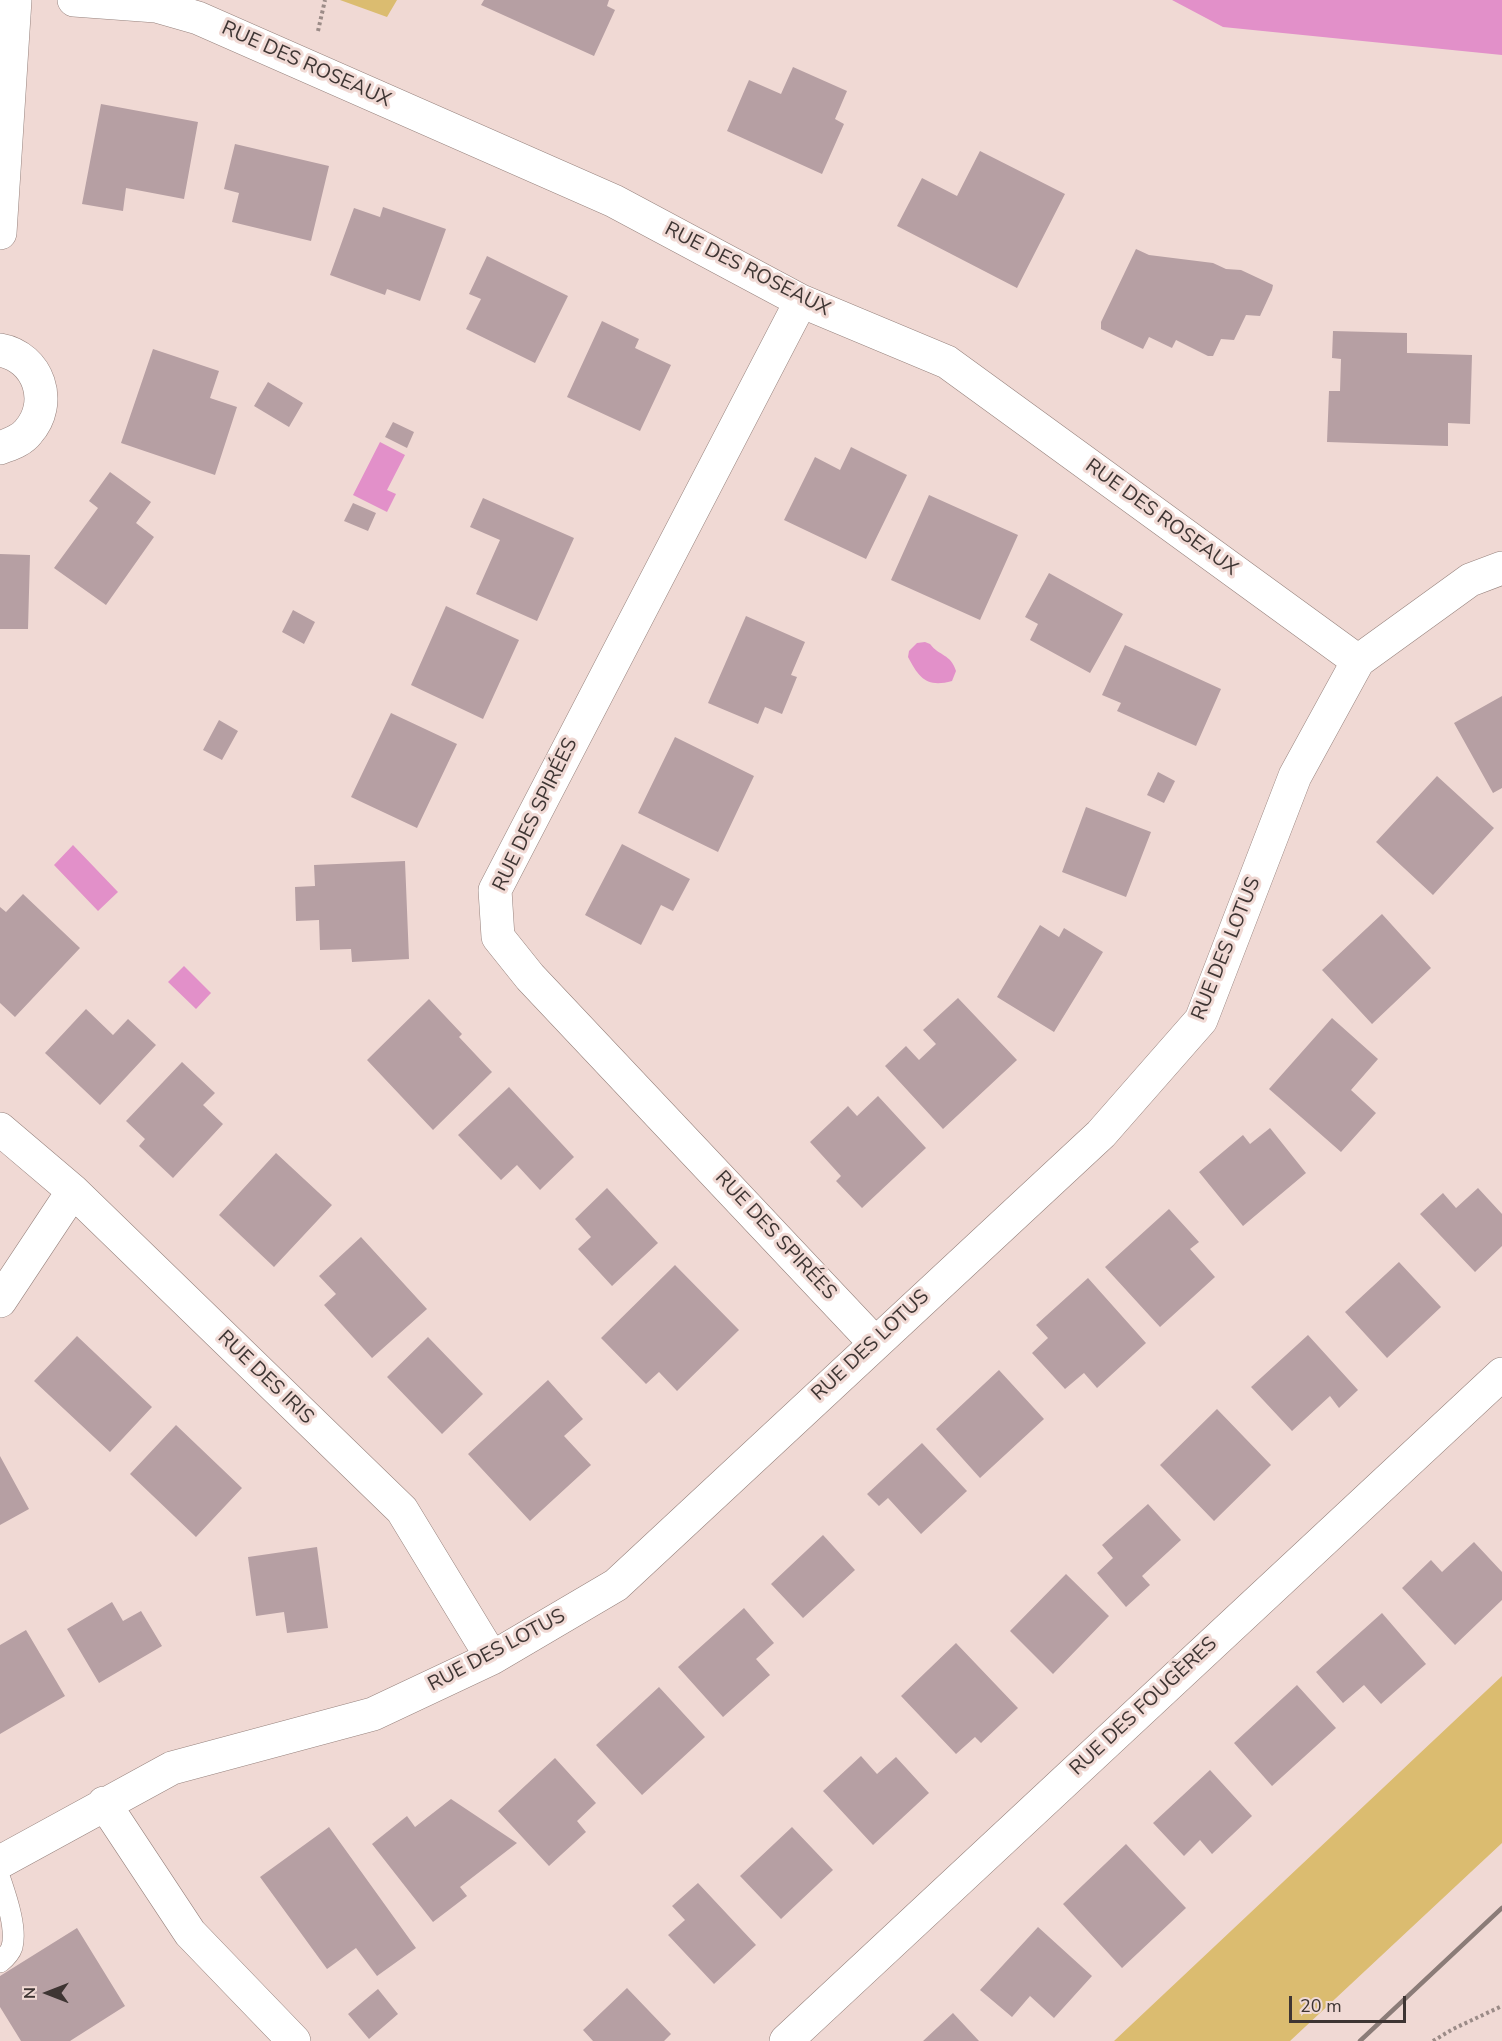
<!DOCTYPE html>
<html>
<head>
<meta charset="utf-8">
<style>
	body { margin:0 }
	#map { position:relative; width:1502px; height:2041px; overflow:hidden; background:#f0d9d4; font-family:"Nunito Sans",sans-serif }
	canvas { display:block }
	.north { position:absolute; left:18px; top:1963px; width:60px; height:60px; -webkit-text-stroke:4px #f0d9d4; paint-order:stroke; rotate:270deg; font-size:16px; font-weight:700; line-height:24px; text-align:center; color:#3e3533 }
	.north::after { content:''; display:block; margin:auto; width:21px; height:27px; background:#3e3533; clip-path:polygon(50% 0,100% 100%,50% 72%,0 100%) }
	.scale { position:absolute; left:1289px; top:1996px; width:117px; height:27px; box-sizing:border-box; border:3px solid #3e3533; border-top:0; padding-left:8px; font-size:18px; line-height:21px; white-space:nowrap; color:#3e3533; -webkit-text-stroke:4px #f0d9d4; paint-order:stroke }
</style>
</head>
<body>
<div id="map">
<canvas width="1502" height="2041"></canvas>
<div class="north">N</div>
<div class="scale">20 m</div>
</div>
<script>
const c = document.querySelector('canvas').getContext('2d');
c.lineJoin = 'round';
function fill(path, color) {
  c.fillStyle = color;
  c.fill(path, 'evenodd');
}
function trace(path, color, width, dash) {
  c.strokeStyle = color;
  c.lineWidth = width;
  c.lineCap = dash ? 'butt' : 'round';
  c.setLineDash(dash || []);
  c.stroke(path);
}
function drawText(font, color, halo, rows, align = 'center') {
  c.font = font + ' "Nunito Sans",sans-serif';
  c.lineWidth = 6;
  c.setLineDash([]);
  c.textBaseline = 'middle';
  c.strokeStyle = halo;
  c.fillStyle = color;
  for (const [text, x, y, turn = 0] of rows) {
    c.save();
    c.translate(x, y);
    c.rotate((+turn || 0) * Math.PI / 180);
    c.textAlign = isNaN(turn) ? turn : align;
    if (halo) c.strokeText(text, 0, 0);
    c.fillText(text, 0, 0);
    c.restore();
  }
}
const green = new Path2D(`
	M340 0H397L387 17Z
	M1502 1676V1843L1290 2041H1114Z`);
const water = new Path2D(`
	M1172 0H1502V55L1223 27Z
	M380 442 405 455 387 490 396 494 387 512 353 495Z
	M925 642 930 644C939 656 951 654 956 671L952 681C927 688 919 678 908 657L909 651 917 643Z
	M73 845 118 892 98 911 54 865Z
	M184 966 211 993 196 1009 168 982Z`);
const building = new Path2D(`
	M484 0H609L607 6 615 10 594 56 481 5Z
	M793 67 847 91 835 119 844 124 822 174 727 131 749 80 781 94Z
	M101 104 198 122 184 199 126 188 123 211 82 204Z
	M235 144 329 166 311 241 232 222 239 193 224 189Z
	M980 151 1065 194 1017 288 897 226 922 178 957 196Z
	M383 207 446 229 420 301 387 289 385 295 330 275 354 208 380 217Z
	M1136 249 1149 255 1213 263 1226 269 1241 270 1273 285 1272 290 1260 316 1246 315 1234 340 1221 339 1213 356H1208L1176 340 1172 348 1149 337 1143 349 1101 329V322Z
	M487 256 568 296 535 363 466 329 481 299 469 294Z
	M602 321 639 339 635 348 671 365 640 431 567 397Z
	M1333 331 1407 333V353L1472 355 1470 424 1448 423V446L1327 442 1329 391H1340L1341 359 1332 358Z
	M153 349 219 371 210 398 237 407 215 475 121 443Z
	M268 382 303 403 289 427 254 406Z
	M393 422 414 432 407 448 385 437Z
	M851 447 907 475 866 559 784 520 815 457 840 470Z
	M110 472 151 502 136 523 154 537 106 605 54 568 98 508 89 501Z
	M929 495 1018 535 980 620 891 580Z
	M483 498 574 538 537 621 476 594 500 540 470 527Z
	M353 503 376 513 368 531 344 521Z
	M0 554 30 555 28 629H0Z
	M1049 573 1123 614 1090 673 1030 640 1038 624 1025 617Z
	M446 606 519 640 483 719 411 685Z
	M293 610 315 622 304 644 282 632Z
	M746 616 805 642 791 675 797 677 782 714 765 707 758 724 708 703Z
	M1125 645 1221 689 1196 746 1117 711 1121 703 1102 695Z
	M1502 696V788L1493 793 1454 723Z
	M391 713 457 744 417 828 351 797Z
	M219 720 238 731 222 760 203 750Z
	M675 737 754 776 718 852 638 813Z
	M1158 772 1175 781 1164 803 1147 795Z
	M1437 776 1494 828 1433 895 1376 842Z
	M1086 807 1151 832 1126 897 1062 872Z
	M622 844 690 879 673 911 661 905 641 945 585 915Z
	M405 861 409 959 352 962 351 949 320 950 319 920 296 921 295 887 315 886 314 865Z
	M23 894 80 948 15 1017 0 1003V907L6 912Z
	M1382 914 1431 968 1372 1024 1322 970Z
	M1040 925 1059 937 1064 928 1103 952 1054 1032 997 997Z
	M958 998 1017 1060 943 1129 885 1066 906 1046 919 1060 936 1044 923 1030Z
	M429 999 462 1034 459 1037 492 1072 433 1130 367 1060Z
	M86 1009 113 1035 128 1019 156 1045 100 1105 45 1053Z
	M1332 1018 1378 1059 1351 1090 1376 1113 1341 1152 1269 1089Z
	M182 1062 215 1093 203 1105 223 1124 173 1178 139 1146 145 1139 126 1121Z
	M509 1087 574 1157 540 1190 517 1165 501 1180 458 1135Z
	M878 1096 926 1148 862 1208 836 1181 841 1176 810 1142 848 1106 857 1116Z
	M1270 1128 1306 1173 1243 1226 1199 1172 1243 1135 1250 1144Z
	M276 1153 332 1205 274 1267 219 1215Z
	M607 1188 658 1243 612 1286 578 1249 591 1237 575 1219Z
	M1478 1188 1502 1214V1246L1475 1272 1420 1214 1443 1193 1456 1208Z
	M1169 1209 1199 1242 1190 1249 1215 1277 1160 1327 1105 1267Z
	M361 1237 427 1309 372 1358 324 1305 336 1294 319 1276Z
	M1399 1262 1441 1307 1387 1358 1345 1312Z
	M675 1265 739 1330 677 1391 659 1372 646 1384 601 1338Z
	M1088 1278 1146 1343 1097 1388 1084 1373 1065 1389 1032 1353 1048 1338 1036 1325Z
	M1308 1335 1358 1390 1339 1408 1330 1396 1292 1431 1251 1387Z
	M77 1336 152 1407 110 1452 34 1381Z
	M428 1337 483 1394 442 1434 387 1377Z
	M999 1370 1044 1419 980 1478 936 1429Z
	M548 1380 583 1419 564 1436 591 1465 530 1521 468 1454Z
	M1217 1409 1271 1465 1214 1521 1160 1465Z
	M176 1425 242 1488 196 1537 130 1474Z
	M922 1443 967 1491 921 1534 888 1498 879 1506 867 1494Z
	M0 1456 29 1509 0 1525Z
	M1148 1504 1181 1540 1142 1576 1150 1585 1126 1607 1097 1573 1113 1558 1102 1545Z
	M823 1535 855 1570 803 1618 771 1584Z
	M1474 1542 1502 1572V1600L1455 1645 1402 1588 1431 1560 1442 1572Z
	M317 1547 328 1628 287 1633 284 1612 256 1616 248 1557Z
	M1066 1574 1109 1616 1053 1674 1010 1631Z
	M112 1602 123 1621 141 1611 162 1646 99 1683 67 1629Z
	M744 1608 774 1643 756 1659 770 1675 723 1717 678 1667Z
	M1382 1613 1426 1664 1381 1704 1364 1685 1343 1703 1316 1672Z
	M26 1630 65 1696 0 1734V1645Z
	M956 1643 1018 1708 981 1743 975 1737 956 1754 901 1696Z
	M1297 1685 1336 1728 1272 1786 1234 1743Z
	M659 1687 705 1737 642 1795 596 1745Z
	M861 1756 877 1774 896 1757 929 1793 873 1845 823 1791Z
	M555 1758 596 1803 577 1821 586 1832 549 1866 498 1811Z
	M1210 1770 1252 1816 1212 1854 1200 1840 1184 1856 1153 1823Z
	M451 1799 517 1843 460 1887 467 1896 433 1922 372 1844 407 1816 415 1827Z
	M329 1827 416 1948 377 1976 356 1948 327 1969 260 1877Z
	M792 1827 833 1870 781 1919 740 1876Z
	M1126 1844 1186 1908 1122 1968 1063 1904Z
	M698 1883 756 1945 714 1984 668 1935 685 1920 672 1906Z
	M1038 1927 1092 1976 1054 2018 1030 1996 1012 2017 980 1990Z
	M77 1928 125 2006 70 2041H21L0 2007V1976Z
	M627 1988 671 2034 664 2041H593L583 2030Z
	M378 1989 398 2014 369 2039 348 2014Z
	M953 2013 979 2041H923Z`);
const path = new Path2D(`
	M318 31 325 0
	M1433 2041 1453 2029 1502 2006`);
const service = new Path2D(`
	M0 1879C6 1897 17 1928 12 1947 10 1953 5 1958 0 1962`);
const minor = new Path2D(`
	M74 0 156 6 198 18 614 201 801 301 947 362 1358 661
	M0 233 15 0
	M801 301 495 890 498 937 530 977 875 1343
	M0 350C39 357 54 403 28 432 21 441 10 444 0 448
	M0 1129 73 1191 402 1510 492 1658
	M0 1301 73 1191
	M104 1803 190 1933 294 2041
	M0 1862 172 1768 373 1714 492 1658 616 1585 1101 1134 1201 1020 1295 776 1358 661 1470 580 1502 568
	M786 2041 1502 1374`);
const rail = new Path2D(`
	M1360 2041 1502 1908`);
const streetNames = [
	["RUE DES ROSEAUX",306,65,24],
	["RUE DES ROSEAUX",747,270,27],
	["RUE DES ROSEAUX",1161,518,36],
	["RUE DES SPIRÉES",536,815,-64],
	["RUE DES LOTUS",1227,949,-68],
	["RUE DES SPIRÉES",775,1236,47],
	["RUE DES LOTUS",871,1346,-43],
	["RUE DES IRIS",265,1378,44],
	["RUE DES LOTUS",497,1651,-28],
	["RUE DES FOUGÈRES",1144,1707,-43]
];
fill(green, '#dbbc70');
fill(water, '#e290c9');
fill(building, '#b69fa3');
trace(service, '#96827d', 22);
trace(minor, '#96827d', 34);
trace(path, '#9b8b87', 4, [3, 3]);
trace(service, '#fff', 21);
trace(minor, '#fff', 33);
trace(rail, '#8b7c78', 4.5);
drawText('20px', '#3e3533', '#f0d9d4', streetNames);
</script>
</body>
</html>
